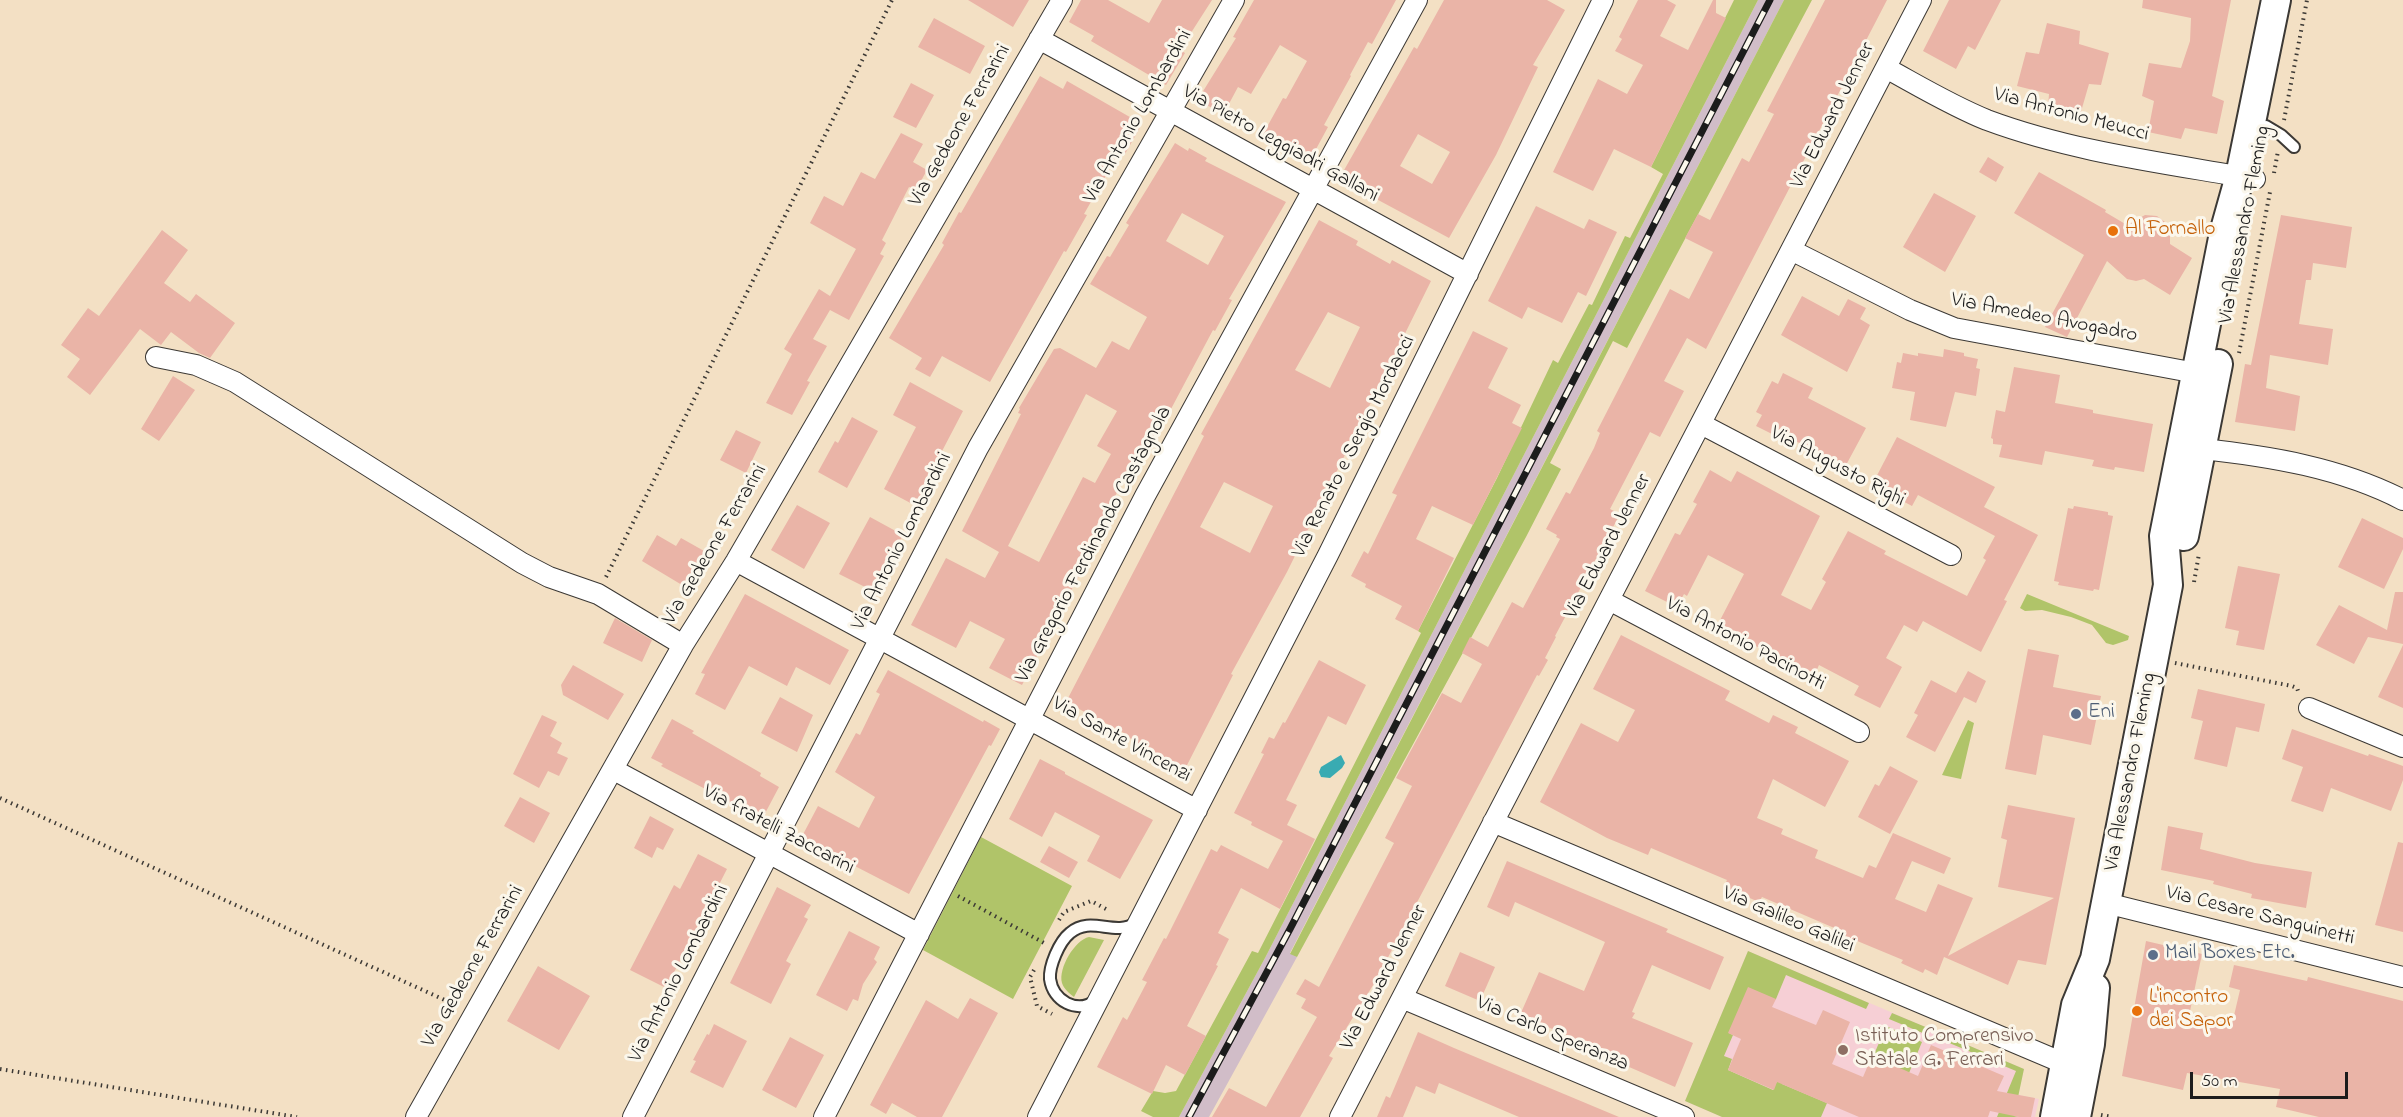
<!DOCTYPE html>
<html>
<head>
<meta charset="utf-8">
<style>
	body { margin:0 }
	#map { position:relative; width:2403px; height:1117px; overflow:hidden; background:#f3e0c4; font-family:"Indie Flower",sans-serif }
	canvas { display:block }
	.scale { position:absolute; left:2190px; top:1072px; width:158px; height:27px; box-sizing:border-box; border:3px solid #1c1c1c; border-top:0; padding-left:8px; font-size:18px; line-height:21px; white-space:nowrap; color:#1c1c1c; -webkit-text-stroke:4px #fbf7ec; paint-order:stroke }
</style>
</head>
<body>
<div id="map">
<canvas width="2403" height="1117"></canvas>
<div class="scale">50 m</div>
</div>
<script>
const c = document.querySelector('canvas').getContext('2d');
c.lineJoin = 'round';
function fill(path, color) {
  c.fillStyle = color;
  c.fill(path, 'evenodd');
}
function trace(path, color, width, dash) {
  c.strokeStyle = color;
  c.lineWidth = width;
  c.lineCap = dash ? 'butt' : 'round';
  c.setLineDash(dash || []);
  c.stroke(path);
}
function drawText(font, color, halo, rows, align = 'center') {
  c.font = font + ' "Indie Flower",sans-serif';
  c.lineWidth = 6;
  c.setLineDash([]);
  c.textBaseline = 'middle';
  c.strokeStyle = halo;
  c.fillStyle = color;
  for (const [text, x, y, turn = 0] of rows) {
    c.save();
    c.translate(x, y);
    c.rotate((+turn || 0) * Math.PI / 180);
    c.textAlign = isNaN(turn) ? turn : align;
    if (halo) c.strokeText(text, 0, 0);
    c.fillText(text, 0, 0);
    c.restore();
  }
}
const built = new Path2D(`
	M1748 951 2024 1069 2018 1095 2039 1099 2035 1117H1722L1685 1101Z`);
const industrial = new Path2D(`
	M1758 0H1784L1290 953 1297 957 1209 1117H1179L1265 958Z`);
const green = new Path2D(`
	M1734 0H1758L1265 958 1179 1117H1153L1141 1111 1153 1091 1165 1093 1176 1091 1252 951 1258 953 1421 633 1418 631 1497 478 1553 360 1558 363 1589 304 1592 305 1625 236 1630 238 1663 174 1651 167Z
	M1784 0H1812L1627 348 1613 341 1550 463 1561 469 1526 537 1297 957 1290 954Z
	M2027 594 2129 636 2128 640 2113 645 2106 643 2092 625 2071 617 2042 610 2025 611 2020 608Z
	M1968 720 1974 723 1961 779 1942 775Z
	M981 837 1072 886 1013 999 923 950Z
	M1089 937 1104 940 1074 997C1069 993 1064 989 1062 983 1058 968 1075 940 1089 937Z
	M1748 951 1869 1003 1866 1009 1786 975 1776 999 1729 1033 1733 1035 1724 1056 1732 1059 1728 1070 1773 1090 1784 1066 1789 1068 1782 1084 1827 1103 1821 1117H1722L1685 1101Z
	M1892 1013 1928 1028 1925 1034 1889 1019Z
	M1886 1026 1922 1042 1909 1073 1873 1057Z
	M1937 1032 2024 1069 2014 1116 2019 1117H1997L2016 1071 1935 1037Z`);
const water = new Path2D(`
	M1341 755 1345 763 1342 768 1330 778 1321 777 1319 772 1321 767Z`);
const building = new Path2D(`
	M968 0H1029L1013 27Z
	M1081 0H1108L1149 23 1162 0H1212L1180 50 1185 53 1166 85 1091 41 1094 36 1069 22Z
	M1254 0H1396L1372 44 1368 42 1350 75 1351 76 1324 125 1328 127 1309 162 1262 136 1283 98 1286 99 1307 61 1280 45 1251 94 1238 87 1224 113 1197 101 1236 38 1233 37Z
	M1444 0H1547L1565 10 1533 65 1538 67 1496 155 1449 238 1339 179 1414 47 1417 49ZM1418 134 1450 152 1432 184 1400 166Z
	M1638 0H1667L1676 5 1660 36 1688 50 1713 0H1716V13L1726 18 1651 167 1614 149 1593 191 1553 172 1598 79 1627 94 1643 65 1615 51 1622 39 1619 37Z
	M1825 0H1887L1706 349 1687 338 1664 381 1684 391 1660 437 1650 432 1610 509 1620 514 1555 636 1556 637 1545 658 1548 660 1539 676 1537 675 1375 982 1329 1056 1333 1058 1300 1117H1212L1229 1088 1266 1107 1317 1017 1301 1008 1306 999 1296 994 1305 979 1319 987 1394 843 1385 838 1412 786 1396 778 1442 693 1461 703 1482 664 1462 653 1470 637 1488 647 1512 602 1523 608 1560 539 1556 537 1557 535 1546 529 1566 492 1570 494 1594 448 1600 433 1597 431 1670 289 1689 299 1713 252 1685 238 1698 214 1710 220 1742 158 1749 162 1774 114 1767 111Z
	M1949 0H2001L1975 50 1968 46 1956 69 1923 51Z
	M2143 0H2231L2212 96 2224 101 2217 134 2185 128 2181 139 2148 132 2154 101 2142 96 2149 63 2181 68 2190 41 2191 18 2142 8Z
	M934 18 985 46 970 74 918 47Z
	M2047 23 2080 31 2079 44 2109 53 2101 85 2089 84 2080 115 2048 107 2049 94 2017 86 2026 52 2039 54Z
	M1040 76 1063 89 1067 81 1142 124 1125 154 1120 151 1084 214 1087 215 1066 252 1064 251 990 382 942 356 930 377 915 369 922 358 889 338 944 245 942 243 959 212 961 213Z
	M911 83 934 95 916 128 893 117Z
	M901 133 923 144 913 162 927 170 916 190 909 187 882 240 886 243 880 254 884 256 849 320 830 310 813 339 827 346 807 381 810 382 792 415 766 403 792 354 784 349 819 289 830 296 856 249 810 223 824 196 843 206 861 172 875 179Z
	M1175 143 1188 151 1189 148 1207 158 1205 161 1286 202 1229 299 1232 300 1215 331 1213 330 1163 424 1161 423 1136 468 1131 465 1106 514 1110 515 1091 554 1061 609 1059 607 1035 652 1038 654 1022 685 989 668 1005 639 970 621 956 648 911 625 946 558 985 578 999 552 962 531 1021 414 1018 413 1020 409 1019 408 1054 349 1060 348 1096 368 1112 341 1129 350 1147 317 1090 284 1107 256 1110 257 1129 225 1126 223ZM1182 213 1224 236 1208 265 1166 241ZM1086 394 1117 411 1097 446 1111 454 1095 483 1083 477 1039 562 1008 546Z
	M1988 157 2004 167 1996 182 1979 172Z
	M2039 172 2106 210 2105 212 2127 225 2145 215 2157 216 2165 222 2170 233V244L2192 258 2170 295 2144 279 2136 281 2127 279 2107 261 2067 337 2045 327 2084 255 2014 213Z
	M1934 193 1976 216 1945 272 1903 247Z
	M1536 206 1584 229 1589 219 1617 232 1586 296 1578 292 1562 323 1528 307 1522 319 1488 301Z
	M2281 215 2352 227 2346 268 2313 263 2311 280H2306L2299 324 2333 329 2328 365 2270 355 2266 388 2300 396 2295 431 2235 422 2245 364 2251 365Z
	M1319 220 1358 241 1356 245 1390 264 1392 260 1431 281 1287 572 1231 674 1233 675 1184 771 1132 743 1134 740 1123 735 1124 733 1066 702 1204 436 1201 434ZM1328 312 1360 327 1330 388 1295 370ZM1224 482 1273 506 1250 553 1200 527Z
	M162 230 188 250 164 283 190 302 196 294 235 323 210 358 199 353 171 332 161 345 140 329 90 395 67 377 80 359 61 345 88 308 99 316Z
	M1802 296 1839 316 1848 299 1866 308 1860 319 1870 325 1847 372 1781 335Z
	M1473 331 1508 348 1488 388 1521 405 1512 423 1522 428 1473 525 1432 506 1416 539 1454 558 1418 631 1395 619 1402 606 1365 587 1366 584 1351 576 1364 551 1368 554 1397 495 1392 493Z
	M1944 349 1964 353V356L1978 359 1976 368 1980 369 1976 396 1955 392 1946 427 1910 420 1915 392 1892 388 1897 362 1901 363 1903 353 1918 356V353L1943 357Z
	M2014 367 2060 375 2055 403 2093 410V413L2153 424 2144 472 2115 467 2114 470 2092 466 2094 460 2045 451 2042 465 1999 457 2002 445 1993 444V439L1991 438 1996 410 2005 412Z
	M1783 373 1813 388 1808 398 1866 428 1845 467 1788 437 1786 441 1756 426 1762 415 1756 412 1772 381 1778 384Z
	M173 376 195 390 159 441 141 429Z
	M910 382 963 411 940 455 944 457 918 507 884 489 916 427 893 415Z
	M852 417 878 431 847 488 818 472 835 441 838 443Z
	M736 430 761 442 746 473 720 460Z
	M1897 437 1995 487 1984 507 2038 535 2004 600 2007 601 1981 652 1923 621 1917 632 1904 625 1886 658 1902 667 1880 708 1854 695 1859 686 1819 665 1814 676 1717 626 1744 574 1708 555 1687 596 1684 594 1677 607 1645 591 1675 533 1680 535 1697 504 1693 502 1710 470 1731 482 1737 471 1820 516 1781 595 1811 610 1826 582 1822 579 1848 531 1886 551 1884 554 1967 596 1986 560 1983 558 1995 536 1918 495 1912 506 1872 485Z
	M797 505 830 523 804 569 771 550Z
	M2074 506 2108 512V515L2113 516 2099 590 2094 589 2093 591 2058 585 2059 582 2054 581 2068 508 2073 509Z
	M870 517 903 535 873 591 839 574Z
	M2362 518 2403 538V549L2384 589 2338 567Z
	M657 535 676 546 681 538 713 556 692 591 642 561Z
	M2238 566 2280 574 2264 650 2236 645 2239 631 2225 628Z
	M2395 592H2403V644L2368 637 2354 664 2316 645 2339 605 2387 630Z
	M745 594 849 650 830 685 796 667 787 686 749 666 725 710 695 694 705 674 701 673Z
	M615 618 652 640 642 662 603 643Z
	M1621 635 1730 691 1725 700 1769 723 1773 715 1798 727 1795 733 1849 761 1825 807 1773 779 1757 818 1783 829 1781 834 1818 850 1815 858 1863 878 1869 865 1876 868 1893 833 1951 858 1944 874 1912 861 1895 899 1926 912 1938 884 1973 898 1948 956 2054 898 1998 887 2007 840 2001 838 2008 805 2075 818 2046 965 2018 960 2008 985 1944 957 1937 975 1925 969 1923 973 1901 963 1903 960 1838 933 1839 930 1762 897 1759 902 1724 887 1727 880 1651 848 1648 855 1607 838 1540 802 1581 723 1618 742 1635 710 1593 689Z
	M2403 645V708L2378 697Z
	M2028 649 2059 655 2053 687 2101 696 2091 745 2043 735 2036 775 2005 769Z
	M1319 660 1366 685 1346 725 1328 716 1286 800 1297 805 1287 825 1315 839 1280 909 1241 888 1218 933 1229 939 1216 965 1218 966 1187 1026 1206 1036 1185 1075 1166 1065 1152 1094 1097 1067 1123 1017 1127 1020 1147 982 1142 980 1164 938 1166 939 1211 849 1217 852 1221 845 1268 869 1283 841 1251 825 1252 822 1234 813 1264 754 1261 753 1269 737 1274 739 1283 722 1285 723Z
	M573 665 624 694 608 720 563 695 561 685Z
	M888 670 983 722 984 720 1000 729 991 746 989 745 909 894 849 863 846 867 799 842 818 806 859 828 875 797 835 772 856 733 860 735 880 694 876 692Z
	M1968 671 1986 681 1976 703 1964 697 1935 752 1906 737 1918 715 1914 713 1931 680 1956 693Z
	M2198 689 2265 704 2259 732 2236 727 2227 767 2194 759 2203 721 2191 718Z
	M780 697 813 715 797 752 761 733Z
	M542 715 557 722 550 736 562 743 557 753 568 758 559 776 548 771 539 788 513 774Z
	M672 719 694 731 692 733 761 773 760 776 779 787 761 821 739 809 740 807 661 766 663 764 651 758Z
	M2292 729 2368 756 2369 754 2403 766V780L2391 811 2331 788 2323 812 2291 801 2303 767 2282 759Z
	M1040 759 1065 772V774L1153 820 1120 879 1087 861 1100 836 1055 812 1042 837 1009 819Z
	M1890 766 1918 781 1890 834 1858 817 1875 784 1879 786Z
	M520 797 550 813 534 843 504 826Z
	M650 816 674 829 663 850 657 847 652 858 634 848Z
	M2168 826 2203 833 2200 849 2255 863 2312 872 2306 908 2251 898 2252 894 2213 884 2214 881 2161 870Z
	M2398 842 2403 843V932L2375 925Z
	M1049 846 1078 862 1069 878 1040 862Z
	M698 854 727 869 666 988 630 970 674 885 680 889Z
	M1507 861 1668 929 1666 932 1724 957 1710 990 1652 965 1632 1012 1635 1013 1632 1018 1693 1043 1675 1087 1581 1046 1571 1041 1573 1038 1520 1015 1539 972 1584 991 1605 942 1515 902 1509 917 1487 907Z
	M777 887 811 905 804 917 808 919 786 961 791 964 771 1004 730 983Z
	M849 931 880 947 874 959 877 962 863 984 858 1001 853 999 847 1011 816 995Z
	M2146 941 2202 954 2189 1016H2210L2232 1024 2240 990 2229 987 2234 965 2307 981 2308 977 2403 1001V1117H2319L2276 1107 2280 1089 2187 1073 2183 1090 2122 1076Z
	M1460 952 1495 967 1480 1001 1445 986Z
	M538 966 590 996 559 1050 507 1021Z
	M1748 987 1776 999 1772 1007 1816 1025 1823 1010 1850 1022 1832 1064 1863 1077 1872 1056 1918 1076 1931 1045 2004 1076 1997 1091 2035 1098 2031 1117H2019L1990 1111 1988 1117H1859L1777 1082 1774 1090 1728 1070 1741 1039 1728 1033Z
	M970 998 998 1013 942 1117H917L892 1103 886 1114 870 1105 926 1000 958 1019Z
	M714 1024 747 1041 723 1088 690 1072 696 1061 693 1060 707 1034 709 1035Z
	M1418 1032 1454 1048 1619 1117H1519L1439 1083 1435 1094 1416 1086 1403 1117H1377L1386 1096 1390 1098Z
	M790 1037 824 1055 796 1108 762 1090Z`);
const path = new Path2D(`
	M2284 120 2307 0
	M2274 173 2278 151
	M2239 353 2270 192
	M606 577 892 0
	M2194 582 2199 554
	M2175 663 2292 686 2297 688 2299 694
	M0 798 458 1006
	M958 896 1046 944
	M1059 920 1064 912 1091 901 1108 910
	M1034 970 1030 977 1037 1006 1052 1014
	M0 1069 297 1117
	M2101 1115 2112 1117`);
const lane = new Path2D(`
	M2266 126 2281 135 2294 147
	M1095 1001C1077 1014 1053 1001 1050 979 1049 966 1059 942 1070 933 1091 915 1114 937 1136 923`);
const street = new Path2D(`
	M1039 39 1468 274
	M1886 68C1919 86 1952 106 1987 120 2073 152 2165 163 2255 179
	M1791 250 1910 310 1954 328 2196 373
	M156 357 196 365 235 382 522 563 549 577 598 594 683 645
	M1701 424 1951 555
	M2201 449C2270 456 2341 468 2403 500
	M736 561 1197 810
	M1609 600 1859 732
	M2309 708 2403 747
	M614 770 919 934
	M1493 822 2056 1060 2066 1062
	M2106 903 2403 977
	M1402 998 1684 1117
	M416 1117 683 645 736 561 1062 0
	M633 1117 978 448 1234 0
	M824 1117 1145 496 1417 0
	M1038 1117 1328 555 1603 0
	M1340 1117 1921 0`);
const secondary = new Path2D(`
	M2184 536 2218 364
	M2055 1117 2076 1005 2095 959 2168 585 2164 536 2224 233 2240 176 2276 0
	M2076 1117 2090 1044 2095 988`);
const rail = new Path2D(`
	M1189 1117 1290 929 1770 0`);
const markers = [
	[2113,231,6,"#e8710a"],
	[2076,714,6,"#5c6f8a"],
	[2153,955,6,"#5c6f8a"],
	[2137,1011,6,"#e8710a"],
	[1843,1050,6,"#8d6e63"]
];
const streetNames = [
	["Via Edward Jenner",1834,116,-63],
	["Via Antonio Meucci",2071,116,15],
	["Via Antonio Lombardini",1139,117,-60],
	["Via Gedeone Ferrarini",961,126,-60],
	["Via Pietro Leggiadri Gallani",1280,145,29],
	["Via Alessandro Fleming",2246,225,-79],
	["Via Amedeo Avogadro",2044,319,11],
	["Via Renato e Sergio Mordacci",1355,447,-63],
	["Via Augusto Righi",1837,468,28],
	["Via Antonio Lombardini",903,542,-63],
	["Via Gedeone Ferrarini",716,545,-59],
	["Via Gregorio Ferdinando Castagnola",1095,545,-62],
	["Via Edward Jenner",1609,547,-62],
	["Via Antonio Pacinotti",1745,645,28],
	["Via Sante Vincenzi",1121,741,29],
	["Via Alessandro Fleming",2132,772,-79],
	["Via fratelli Zaccarini",778,831,28],
	["Via Cesare Sanguinetti",2260,917,14],
	["Via Galileo Galilei",1788,921,23],
	["Via Gedeone Ferrarini",474,967,-60],
	["Via Antonio Lombardini",680,974,-63],
	["Via Edward Jenner",1385,978,-62],
	["Via Carlo Speranza",1552,1035,23]
];
const foodNames = [
	["Al Fornallo",2125,231],
	["L'incontro",2149,999],
	["dei Sapor",2149,1023]
];
const serviceNames = [
	["Eni",2088,714],
	["Mail Boxes Etc.",2165,955]
];
const educationNames = [
	["Istituto Comprensivo",1855,1038],
	["Statale G. Ferrari",1855,1062]
];
fill(built, '#f6cfd5');
fill(industrial, '#d1bdc8');
fill(green, '#b0c469');
fill(water, '#39abb2');
fill(building, '#eab4a7');
trace(lane, '#3c3935', 14);
trace(street, '#3c3935', 22);
trace(secondary, '#3c3935', 32);
trace(path, '#3c3935', 4, [1.5, 4.5]);
trace(lane, '#fff', 10);
trace(street, '#fff', 20);
trace(secondary, '#fff', 28);
trace(rail, '#1c1c1c', 7);
trace(rail, '#fbf7ec', 4.5, [14]);
for (const [x, y, r, color] of markers) {
  const dot = new Path2D();
  dot.arc(x, y, r, 0, 2 * Math.PI);
  c.fillStyle = color;
  c.fill(dot);
  trace(dot, '#fbf7ec', 2);
}
drawText('21px', '#1c1c1c', '#fbf7ec', streetNames);
drawText('21px', '#c56008', '#fbf7ec', foodNames, 'left');
drawText('21px', '#4e5e75', '#fbf7ec', serviceNames, 'left');
drawText('21px', '#785e54', '#fbf7ec', educationNames, 'left');
</script>
</body>
</html>
